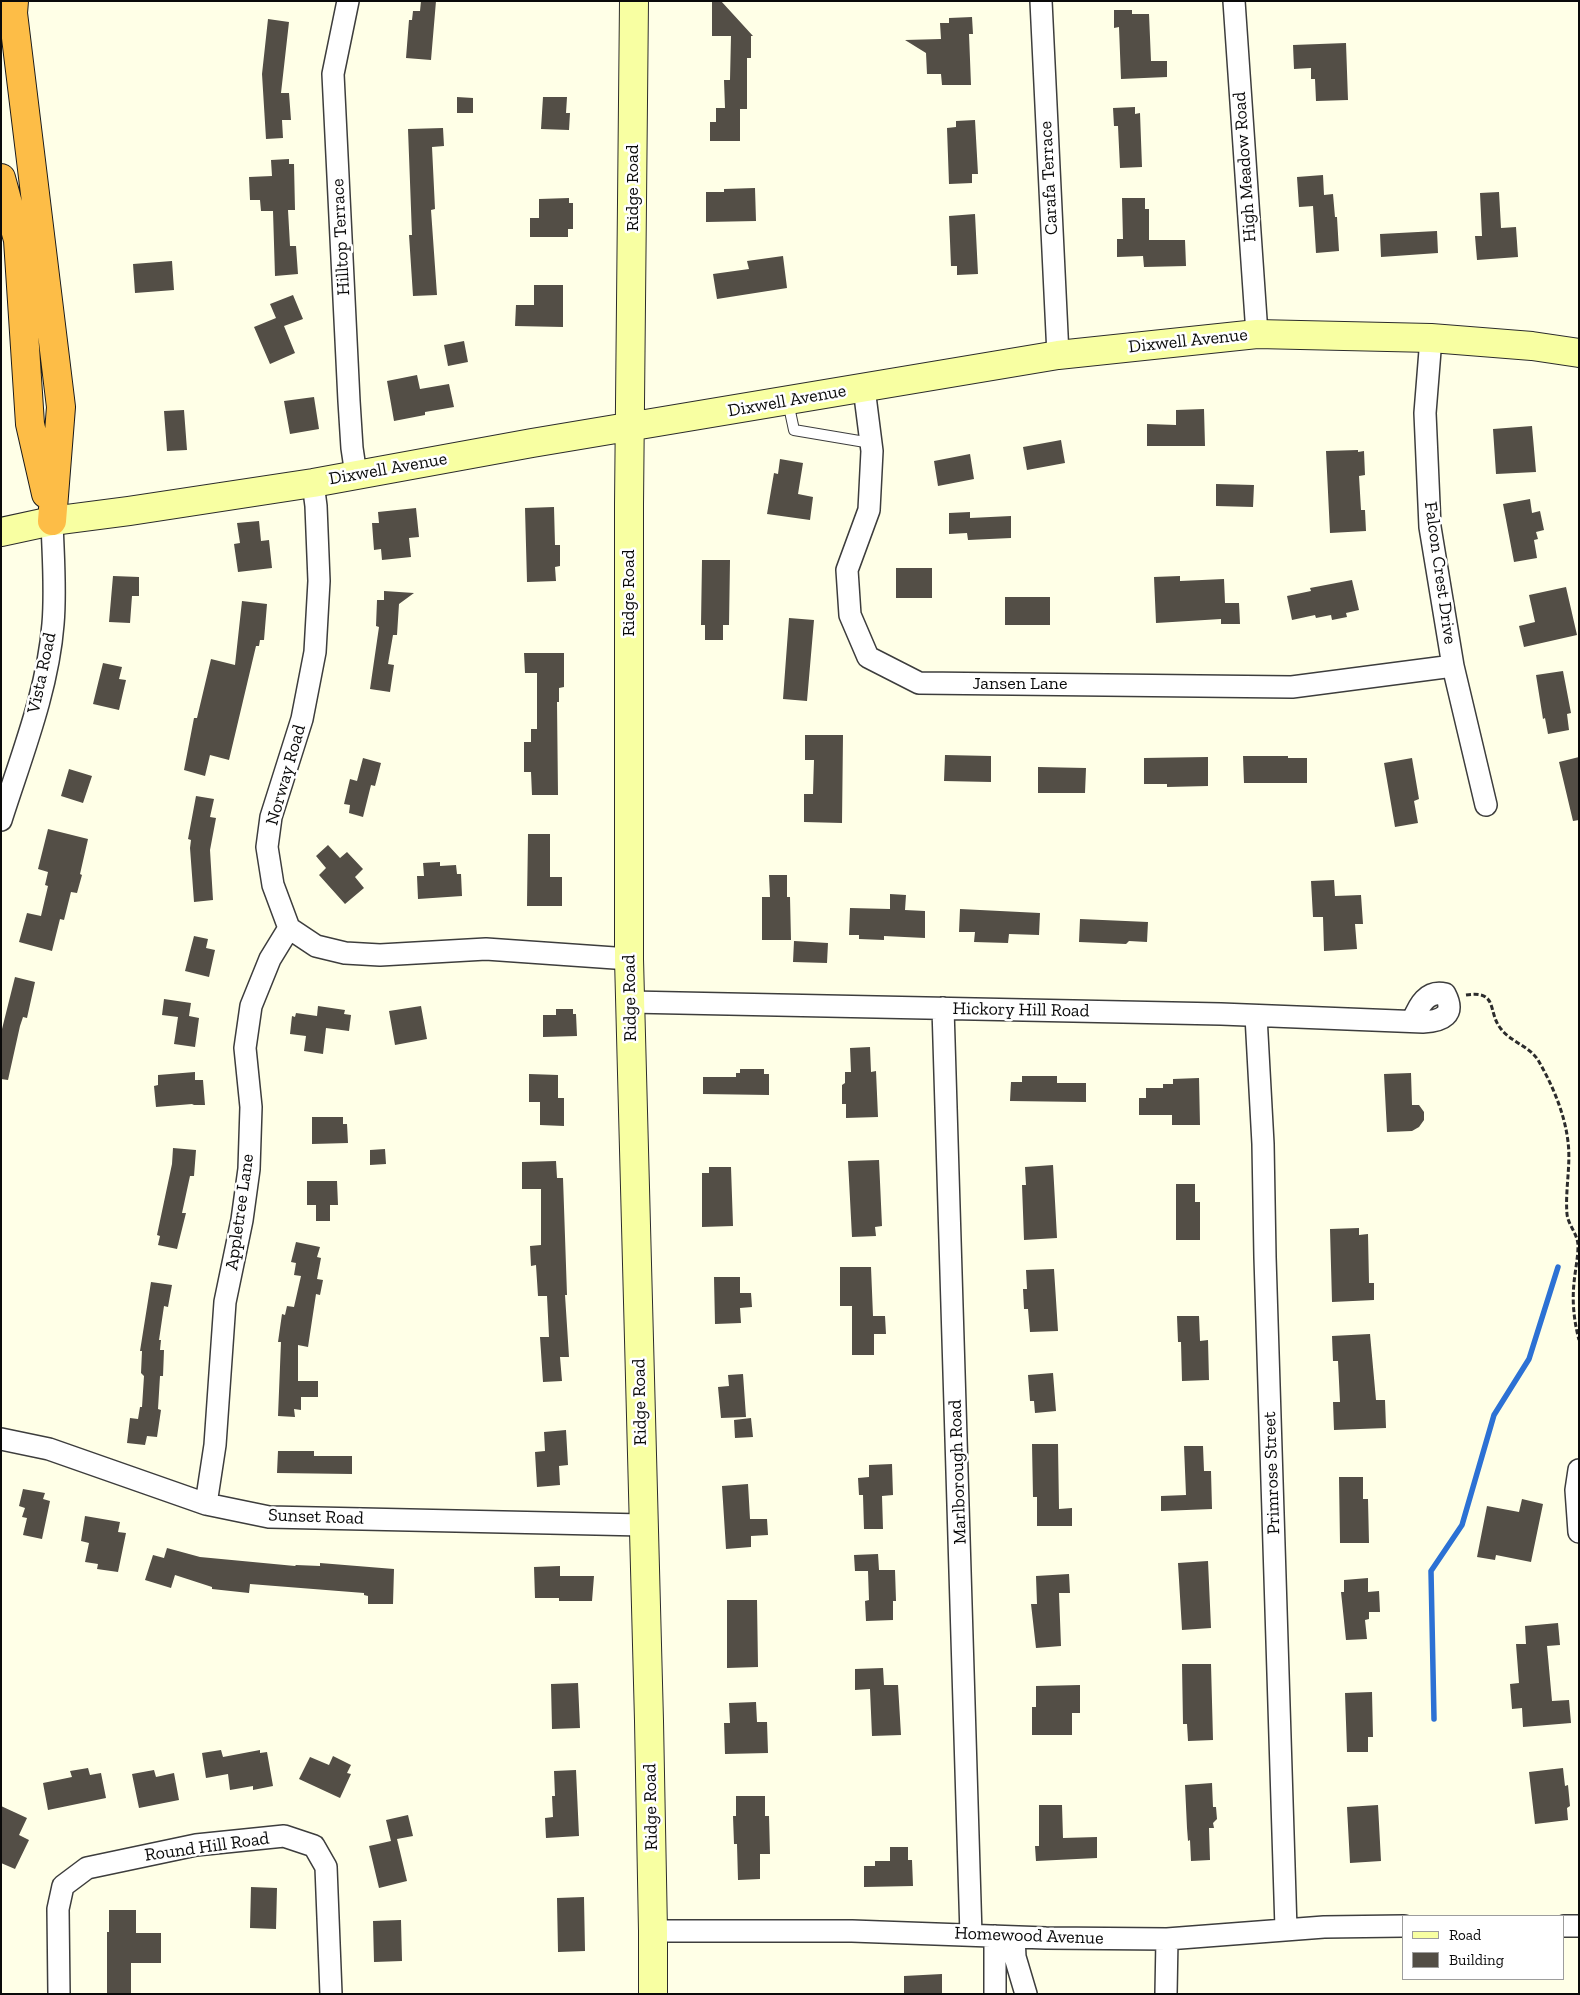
<!DOCTYPE html>
<html>
<head>
<meta charset="utf-8">
<style>
	body { margin:0 }
	#map { position:relative; width:1580px; height:1995px; overflow:hidden; background:#ffffe7; font-family:"Zilla Slab",serif }
	canvas { display:block }
	.frame { position:absolute; inset:0; border:2px solid #0a0a0a; pointer-events:none }
	.legend { position:absolute; left:1402px; top:1915px; width:162px; height:65px; box-sizing:border-box; background:#fff; border:1px solid #9d9d9d; margin:0; padding:6px 9px; list-style:none; font-size:15px; color:#0a0a0a }
	.legend li { display:flex; align-items:center; gap:10px; height:25px }
	.legend b { width:25px; border:1px solid #9d9d9d }
</style>
</head>
<body>
<div id="map">
<canvas width="1580" height="1995"></canvas>
<div class="frame"></div>
<ul class="legend">
<li><b style="height:6px;background:#f8ffa2"></b>Road</li>
<li><b style="height:14px;background:#534e46"></b>Building</li>
</ul>
</div>
<script>
const c = document.querySelector('canvas').getContext('2d');
c.lineJoin = 'round';
function trace(path, color, width, dash) {
  c.strokeStyle = color;
  c.lineWidth = width;
  c.lineCap = dash ? 'butt' : 'round';
  c.setLineDash(dash || []);
  c.stroke(path);
}
function fill(path, color) {
  c.fillStyle = color;
  c.fill(path, 'evenodd');
}
function drawText(font, color, halo, rows, align = 'center') {
  c.font = font + ' "Zilla Slab",serif';
  c.lineWidth = 5;
  c.setLineDash([]);
  c.textBaseline = 'middle';
  c.strokeStyle = halo;
  c.fillStyle = color;
  for (const [text, x, y, turn = 0] of rows) {
    c.save();
    c.translate(x, y);
    c.rotate((+turn || 0) * Math.PI / 180);
    c.textAlign = isNaN(turn) ? turn : align;
    if (halo) c.strokeText(text, 0, 0);
    c.fillText(text, 0, 0);
    c.restore();
  }
}
const stream = new Path2D(`
	M1434 1719 1431 1571 1462 1525 1494 1415 1529 1359 1558 1267`);
const building = new Path2D(`
	M421 1H436L431 60 406 58 409 20H412L413 11H420Z
	M712 1H721L753 36H751V58H747V109H740V141H710V122H716V108H725L724 80H730L731 36H712Z
	M1114 10H1132V14H1149L1151 61H1167V77L1121 79 1119 27 1114 28Z
	M972 17 973 34H969L971 85H942L941 74H927L926 53 905 40 941 39 940 23H949V18Z
	M268 19 289 22 281 93H289L291 120H282L283 138 266 139 262 74Z
	M1346 43 1348 100 1316 101 1315 79H1311V68L1294 69 1293 45Z
	M457 97 473 98V113H457Z
	M543 97H567L566 113H570L569 130 541 129Z
	M1135 107V114L1140 113 1142 167 1120 168 1118 126H1114L1113 108Z
	M975 120 978 174H972V183L949 184 947 128 956 127V121Z
	M443 128 444 146 432 147 435 209 431 210 437 295 413 296 409 235H412L408 129Z
	M289 159V164H294L295 210H288L290 246H296L298 274 275 276 273 211H261L260 200H250L249 177 272 176 271 160Z
	M1323 175 1324 195 1333 194 1335 217H1337L1339 251 1316 253 1313 206 1299 207 1297 177Z
	M755 188 756 221 706 222V192H724V189Z
	M1499 192 1501 228 1516 227 1518 257 1477 260 1475 236H1482L1480 193Z
	M569 198V203H573V229H568V237H530V218H539V199Z
	M1122 198H1145V209H1149V240H1185L1186 266 1144 267 1143 256 1117 257V239H1123Z
	M975 214 978 274 957 275V266H951L949 216Z
	M1437 231 1438 253 1381 257 1380 234Z
	M783 256 787 288 717 299 713 274 749 269 747 261Z
	M172 261 174 290 135 293 133 264Z
	M534 285H563V327L515 326 516 305H534Z
	M293 295 303 319 284 326 295 353 270 364 254 327 276 318 270 304Z
	M464 341 468 362 448 366 444 345Z
	M417 375 420 389 449 384 454 407 425 412V415L394 421 387 381Z
	M314 397 319 429 290 434 284 401Z
	M1204 409 1205 446H1147V424L1176 425V410Z
	M184 410 187 450 167 451 164 411Z
	M1532 426 1536 472 1496 474 1493 429Z
	M1061 440 1065 463 1027 470 1023 447Z
	M1358 450V452L1364 451 1365 475 1359 476 1361 510H1365L1366 531 1330 533 1326 451Z
	M970 454 974 479 938 486 934 461Z
	M780 459 803 463 798 494 813 497 810 520 767 514 774 473 778 474Z
	M1216 484 1254 485 1253 507 1216 506Z
	M1530 499 1532 513 1540 511 1544 530 1536 532 1538 539 1534 540 1537 558 1514 562 1503 504Z
	M554 507 555 545H560V566L555 567 556 581 527 582 525 508Z
	M416 508 419 537 409 538 411 557 382 560 381 549 374 550 372 523H379L378 512Z
	M970 512V518L1011 516V538L968 540 967 533 949 534V513Z
	M259 521 261 541 269 540 272 568 238 572 234 544 240 543 237 523Z
	M702 560H730L729 625H723V640H705V625H701Z
	M896 568H932V598H896Z
	M113 576 139 577V596H132L130 623 109 622Z
	M1180 576V581L1224 579 1225 603H1239L1240 624H1221V619L1156 623 1154 577Z
	M1352 580 1359 610 1346 613 1347 617 1332 620 1331 615 1316 618 1315 615 1292 620 1287 596 1311 591 1310 588Z
	M1566 587 1577 635 1524 647 1519 626 1535 622 1529 595Z
	M384 591 414 593 399 604 397 635H393L388 664 394 665 390 692 370 689 379 627 376 626 377 600H384Z
	M1005 597H1050V625H1005Z
	M242 601 267 604 264 640H260L259 646H256L229 760 210 755 205 776 184 770 194 718H197L211 659 235 665Z
	M789 618 814 620 807 701 783 699Z
	M524 653H564V687L559 688V702H557L558 795H532L531 772H524V742H531V729H537V673H525Z
	M103 663 122 667 119 679 126 680 119 710 93 704Z
	M1563 671 1571 713 1567 714 1569 730 1548 734 1545 718 1543 719 1536 675Z
	M805 735H843L842 823 804 822V794H813L814 760H805Z
	M945 755 991 756V782L944 781Z
	M1243 756H1288V758H1307V783H1244Z
	M1208 757V786L1167 787V784H1144V758Z
	M1579 757V820L1573 821 1559 762Z
	M363 758 381 763 375 786 371 785 363 817 349 813 350 805 344 804 350 779 357 781Z
	M1412 758 1419 799 1414 801 1418 823 1395 827 1384 763Z
	M1038 767 1086 768 1085 793H1038Z
	M69 769 92 776 83 803 61 796Z
	M196 796 214 799 210 817 216 818 210 850 213 900 194 902 190 848 191 840 188 839Z
	M48 829 88 839 80 874 82 875 77 893 71 892 64 920 60 919 52 951 19 942 27 913 41 916 48 886 45 885 48 872 38 869Z
	M528 834H550V877H562V906H527Z
	M328 845 340 858 347 852 363 869 355 877 364 888 345 904 319 875 326 868 316 856Z
	M440 862V866L456 865 457 874H461L462 896 418 899 417 876H424L423 863Z
	M769 875H787V897H790L791 940H762V897H770Z
	M1334 880 1335 896 1361 895 1363 924H1355L1357 949 1324 951 1323 917H1313L1311 881Z
	M890 894 906 895 905 910 925 911V938L884 936V940L859 939V935H849L850 908 890 909Z
	M960 909 1040 913 1039 935 1009 934 1008 943 974 942 975 932H959Z
	M1080 919 1148 922 1147 942 1129 941 1126 944 1079 942Z
	M194 936 208 939 206 948 215 950 209 977 185 971Z
	M794 941 828 943 827 963 793 962Z
	M15 977 35 982 27 1018 23 1017 20 1026 8 1080 1 1079V1033Z
	M164 999 191 1003 189 1016 199 1018 195 1047 174 1044 178 1017 162 1015Z
	M318 1006 345 1010 344 1014 351 1015 349 1031 326 1028 323 1054 304 1051 306 1036 290 1034 292 1016 295 1017 296 1013 317 1016Z
	M421 1006 427 1039 395 1045 389 1011Z
	M556 1009H573V1014H576L577 1036 543 1037V1015H556Z
	M870 1047 871 1072 876 1071 878 1117 846 1118V1104H842V1085L845 1083V1072H851L850 1048Z
	M740 1069H764V1074H769V1095L703 1094V1077H736V1073H740Z
	M195 1072V1080H203L205 1105H194L192 1104 156 1107 154 1086 158 1085V1075Z
	M1411 1073 1412 1105H1419L1424 1112V1120L1419 1127 1412 1131 1387 1132 1384 1074Z
	M529 1074 558 1075V1098H564V1126L540 1125V1102H529Z
	M1022 1076H1057V1083H1086V1102L1010 1101 1011 1082H1022Z
	M1199 1078 1200 1125H1172V1115H1139V1098H1146V1088H1163V1084H1173V1079Z
	M312 1117H343V1124H347L348 1143 312 1144Z
	M173 1148 196 1150 194 1176H190L182 1213H186L177 1249 158 1245 160 1236 157 1235 172 1164Z
	M385 1149 386 1164 370 1165V1150Z
	M879 1160 882 1226 875 1227 876 1236 852 1237 848 1161Z
	M556 1161 557 1178H563L567 1295H565L569 1357H560L562 1381 543 1382 540 1337H549L547 1296H538L536 1265 531 1266 530 1246 541 1245V1189H522V1162Z
	M1053 1165 1057 1238 1024 1240 1022 1185H1026L1025 1167Z
	M709 1167H731L733 1226 702 1227V1173H709Z
	M307 1181H337L338 1205H330V1221H316V1205H307Z
	M1176 1184H1195V1202H1200V1240H1176Z
	M1359 1228V1235L1368 1234 1369 1283H1374V1300L1332 1302 1330 1229Z
	M296 1242 320 1247 317 1257 321 1258 317 1279 323 1280 320 1295 316 1294 308 1347 298 1345V1381H318V1397H301V1410L294 1409 295 1417 278 1416 281 1342H278L282 1314 285 1315 287 1306 294 1307 301 1276 294 1275 296 1263 291 1262Z
	M840 1267H871L873 1316H885L886 1334H874V1355H852V1306H840Z
	M1054 1269 1058 1331 1030 1332 1028 1309H1024L1023 1289H1027L1026 1270Z
	M714 1277H740V1293H751L752 1307 740 1308 741 1323 715 1324Z
	M151 1282 172 1285 168 1307 164 1306 159 1340H161L160 1350H164L163 1376H160L158 1409 161 1410 157 1437 147 1436 145 1445 127 1443 130 1418 138 1419 140 1407H142L144 1376 141 1373 142 1351H140Z
	M1177 1316H1199L1200 1341 1208 1340 1209 1380 1182 1381 1181 1342H1178Z
	M1370 1334 1376 1400H1385L1386 1428 1334 1430 1333 1402H1340L1338 1361H1333L1332 1336Z
	M1053 1373 1056 1411 1035 1413 1034 1401H1030L1028 1375Z
	M743 1374 746 1417 721 1418 718 1387 729 1386 728 1375Z
	M751 1418 753 1437 735 1438 734 1420Z
	M566 1430 568 1465 559 1466 560 1485 537 1487 535 1452 545 1451 544 1432Z
	M1032 1444H1058L1059 1509 1072 1508V1526H1037V1497H1033Z
	M1184 1446H1203L1204 1471H1211L1212 1509 1161 1511V1496L1186 1495Z
	M278 1451H314V1456H352V1474L277 1473Z
	M892 1464 893 1495 882 1496 883 1529H864L863 1495H859L858 1478 869 1477V1465Z
	M1339 1477H1363V1499H1368L1369 1543H1340Z
	M748 1484 750 1519H767L768 1535 751 1536V1547L726 1549 722 1486Z
	M23 1489 45 1493 43 1499 50 1501 42 1539 23 1535 27 1518 22 1517 25 1508 19 1506Z
	M1522 1499 1543 1504 1531 1562 1496 1555 1495 1560 1477 1557 1487 1506 1519 1512Z
	M85 1516 120 1522 118 1532 126 1533 118 1572 97 1569 98 1564 85 1562 89 1543 81 1541Z
	M167 1548 200 1557 295 1566 296 1565 320 1566V1563L394 1569 393 1604H368V1596L364 1595V1593L250 1584 249 1593 212 1589V1587L175 1575 171 1588 145 1580 153 1555 164 1558Z
	M878 1554 879 1570H895L896 1601H893V1620L866 1621 865 1601 869 1600 868 1571H855L854 1555Z
	M1208 1561 1211 1628 1182 1630 1178 1563Z
	M560 1566V1576H594L592 1601H559V1598H535L534 1567Z
	M1069 1574 1070 1593H1059L1061 1646 1036 1648 1031 1604H1037L1036 1576Z
	M1368 1578V1592L1379 1591 1380 1612H1369V1619L1365 1620 1367 1639 1346 1640 1341 1592H1344V1580Z
	M727 1600H757L758 1667 727 1668Z
	M1558 1623 1560 1645 1547 1646 1552 1701 1569 1700 1571 1723 1523 1727 1522 1708 1512 1709 1510 1684 1519 1683 1516 1644H1526L1525 1626Z
	M1182 1664H1211L1213 1740 1188 1741 1187 1724H1183Z
	M883 1668 884 1685H898L901 1735 872 1736 870 1689 855 1690V1669Z
	M578 1683 580 1728 552 1729 551 1684Z
	M1080 1685V1713H1072V1735H1032V1707H1036V1686Z
	M1372 1692 1373 1737H1368V1752H1347L1345 1693Z
	M756 1702 757 1722H767L768 1753 725 1754 724 1723H730L729 1703Z
	M221 1750 223 1757 260 1750V1753L267 1752 273 1786 253 1790V1786L230 1790 228 1774 206 1778 202 1753Z
	M333 1756 351 1765 347 1773 351 1774 340 1798 299 1779 310 1757 329 1765Z
	M88 1768 90 1775 101 1773 106 1798 48 1810 43 1783 72 1777 70 1771Z
	M1563 1768 1565 1786 1568 1785 1570 1806 1567 1808 1568 1820 1535 1824 1529 1772Z
	M154 1770 156 1777 174 1773 179 1800 139 1808 132 1774Z
	M576 1770 579 1836 546 1838 545 1818 553 1817 552 1796H555L554 1771Z
	M1212 1783 1213 1807H1216L1217 1819 1213 1823 1214 1828H1209L1210 1860 1191 1861 1190 1840 1188 1841 1187 1828 1185 1785Z
	M736 1796H765V1816H769L770 1854H760V1879L738 1880 737 1844H734L733 1816H736Z
	M1039 1805H1062L1063 1838 1097 1837V1858L1036 1861 1035 1846H1039Z
	M1378 1805 1381 1861 1350 1863 1347 1807Z
	M1 1806 27 1818 19 1835 29 1840 15 1869 1 1863Z
	M408 1815 413 1836 397 1839 407 1881 379 1888 369 1846 391 1841 386 1820Z
	M890 1847H908V1860H912L913 1886 864 1887V1866H875V1861H890Z
	M251 1887 277 1888 276 1929 250 1928Z
	M584 1897 585 1951 558 1952 557 1898Z
	M109 1910H136V1933H161V1963H131V1994H107V1932H109Z
	M401 1920 402 1961 374 1962 373 1921Z
	M942 1974V1994H904V1976Z`);
const path = new Path2D(`
	M1466 995C1499 990 1487 1012 1501 1029 1511 1042 1529 1046 1538 1060 1552 1084 1565 1114 1568 1142 1571 1165 1565 1190 1567 1214 1568 1225 1578 1234 1578 1246 1578 1258 1575 1271 1574 1283 1572 1302 1574 1321 1579 1340`);
const lane = new Path2D(`
	M788 402 794 430 871 443`);
const street = new Path2D(`
	M348 1 333 74 349 401 352 448 356 475
	M1041 1 1058 355
	M1234 1 1257 334
	M1431 338 1425 413 1430 527 1453 666 1486 805
	M864 388 872 451 869 510 847 570 850 615 868 657 919 683 1292 687 1453 666
	M313 483 316 506 319 581 315 652 302 719 271 817 267 847 273 885 289 928 316 946 345 953 380 955 486 949 629 959
	M1 820C21 757 48 690 53 624 56 590 53 556 52 521
	M630 1002 1221 1014 1423 1022C1442 1021 1456 1015 1445 994 1427 990 1419 1005 1413 1020
	M943 1008 971 1935
	M1256 1016 1263 1144 1265 1257 1286 1929
	M1 1439 49 1449 206 1504 269 1517 643 1525
	M1579 1470 1576 1490 1579 1532
	M206 1504 215 1445 225 1302 242 1220 249 1169 251 1107 245 1048 251 1006 270 959 289 928
	M1564 1926H1579
	M653 1931H852L1046 1938 1167 1939 1324 1927 1404 1926
	M995 1936V1994
	M1014 1937 1015 1957 1026 1994
	M59 1994 58 1909 63 1886 87 1868 196 1845 284 1836 314 1846 326 1867 331 1994
	M1166 1994 1167 1939`);
const secondary = new Path2D(`
	M634 1 629 504V959L649 1721 653 1931V1994
	M1 532 52 521 129 511 313 483 532 443 1058 355 1257 334 1431 338 1532 346 1579 353`);
const highway = new Path2D(`
	M14 1 13 13 61 407 52 521
	M1 178 18 240 30 424 46 494`);
const streetNames = [
	["High Meadow Road",1245,167,-94],
	["Carafa Terrace",1049,178,-93],
	["Ridge Road",633,188,-90],
	["Hilltop Terrace",341,237,-93],
	["Dixwell Avenue",1188,341,-6],
	["Dixwell Avenue",787,401,-10],
	["Dixwell Avenue",388,469,-10],
	["Falcon Crest Drive",1440,573,82],
	["Ridge Road",629,593,-90],
	["Vista Road",42,673,-78],
	["Jansen Lane",1020,684],
	["Norway Road",286,775,-74],
	["Ridge Road",630,998,-91],
	["Hickory Hill Road",1021,1010,1],
	["Appletree Lane",240,1212,-82],
	["Ridge Road",640,1402,-91],
	["Marlborough Road",958,1472,-92],
	["Primrose Street",1272,1473,-92],
	["Sunset Road",316,1517,2],
	["Ridge Road",651,1807,-91],
	["Round Hill Road",207,1847,-8],
	["Homewood Avenue",1029,1936,2]
];
trace(stream, '#2c71d4', 5.5);
fill(building, '#534e46');
trace(lane, '#3d3d3d', 12);
trace(street, '#3d3d3d', 24);
trace(secondary, '#2c2c2c', 30);
trace(highway, '#1b1b1b', 30);
trace(path, '#2c2c2c', 3, [5, 2.5]);
trace(lane, '#fff', 10);
trace(street, '#fff', 21);
trace(secondary, '#f8ffa2', 28);
trace(highway, '#fdbd47', 28);
drawText('18px', '#0a0a0a', '#fff', streetNames);
</script>
</body>
</html>
